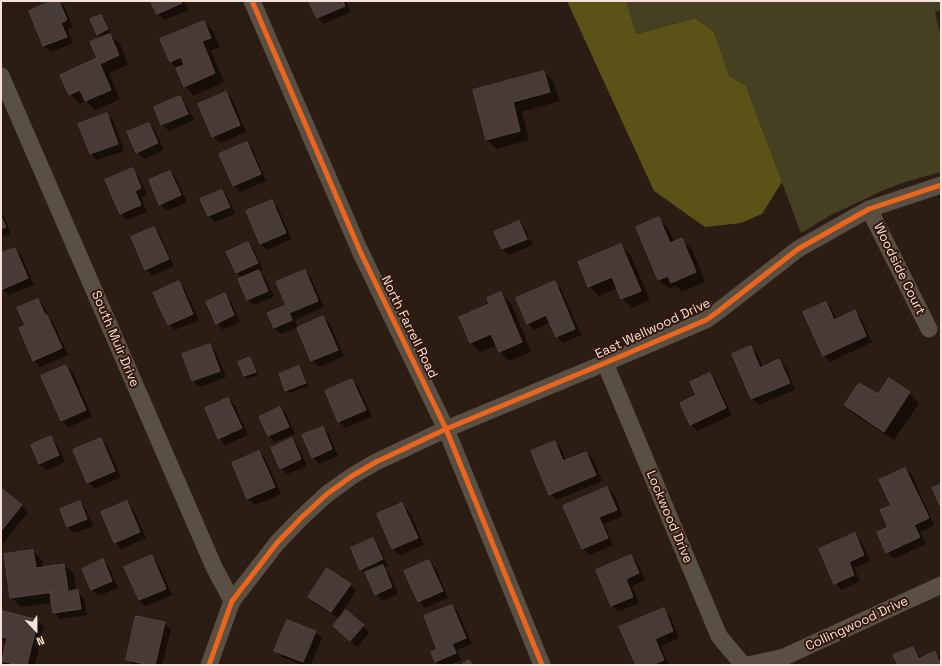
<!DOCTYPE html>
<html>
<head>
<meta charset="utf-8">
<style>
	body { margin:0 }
	#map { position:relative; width:942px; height:666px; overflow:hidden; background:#2b1c14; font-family:"Space Grotesk",sans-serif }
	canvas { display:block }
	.frame { position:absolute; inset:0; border:2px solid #f6e2da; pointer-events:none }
	.north { position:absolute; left:16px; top:610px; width:40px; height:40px; -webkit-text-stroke:3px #34180b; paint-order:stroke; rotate:158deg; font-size:11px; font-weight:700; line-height:16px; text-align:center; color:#f6e2da }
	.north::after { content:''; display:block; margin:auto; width:14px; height:18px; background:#f6e2da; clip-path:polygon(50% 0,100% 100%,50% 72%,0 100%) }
</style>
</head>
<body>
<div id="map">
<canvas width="942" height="666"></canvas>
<div class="frame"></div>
<div class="north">N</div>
</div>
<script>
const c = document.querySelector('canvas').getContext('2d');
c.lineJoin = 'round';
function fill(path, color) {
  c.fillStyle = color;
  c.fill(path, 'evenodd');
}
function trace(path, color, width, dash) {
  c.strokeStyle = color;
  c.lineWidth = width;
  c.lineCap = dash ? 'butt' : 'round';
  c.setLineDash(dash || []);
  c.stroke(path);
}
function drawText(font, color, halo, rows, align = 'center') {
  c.font = font + ' "Space Grotesk",sans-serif';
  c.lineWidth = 4;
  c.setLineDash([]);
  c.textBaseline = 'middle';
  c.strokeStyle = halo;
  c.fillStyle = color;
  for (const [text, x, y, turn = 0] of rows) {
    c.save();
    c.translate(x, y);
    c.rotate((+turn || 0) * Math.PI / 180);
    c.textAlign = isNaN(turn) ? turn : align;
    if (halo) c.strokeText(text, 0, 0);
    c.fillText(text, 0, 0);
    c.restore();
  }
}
const green = new Path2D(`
	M626 1H941V10L935 12 941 38V172L905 182 884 190 831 215 801 233 746 86 729 76 714 32 695 18 635 34Z`);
const forest = new Path2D(`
	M567 1H626L636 34 695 18 714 32 729 76 746 86 782 182 762 214 741 223 705 227 654 191Z`);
const shadow = new Path2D(`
	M55 1H59L64 6 73 27 67 29 73 43 51 52 44 46 30 12Z
	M152 1H184L188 10 164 20 158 14Z
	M310 1H346L351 12 324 24 318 18Z
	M101 16 104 19 110 33 102 36 103 38 110 35 120 44 128 65 109 73 120 99 95 110 86 101 79 104 70 94 98 59 102 38 97 34Z
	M204 22 213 31 220 47 211 51 224 82 194 96 185 86 178 69 171 62Z
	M544 72 554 82 559 101 522 112 529 140 497 149 487 140 474 91Z
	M226 93 232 99 246 132 220 143 213 136Z
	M180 97 186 104 194 120 169 131 162 125 155 108Z
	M106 114 113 120 124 151 97 160 91 154 80 124Z
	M149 124 155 130 164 150 144 159 137 152Z
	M247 143 253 150 266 181 240 192 233 185Z
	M132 169 139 176 147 195 141 197 147 212 127 220 121 214Z
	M170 172 176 178 187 202 167 211 160 204Z
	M222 191 228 197 235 214 215 222 209 216Z
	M272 201 278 208 292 239 267 250 260 244Z
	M1 209 11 234 1 238Z
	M659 219 668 228 674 242 682 240 692 249 705 282 682 292 676 286 669 289 659 280Z
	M519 222 525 229 529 237 504 247V249L530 239 533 245 509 255 503 249 496 232Z
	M154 228 160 235 174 266 152 276 146 269Z
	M248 243 254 250 263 270 259 272 265 278 274 297 254 305 248 299 242 278 237 273 228 253Z
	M621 245 630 254 650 300 632 308 622 298 618 288 599 296 589 286Z
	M14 249 21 255 34 285 9 295 2 289 1 286V255Z
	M304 271 311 278 324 307 295 320 298 328 323 317 330 324 344 356 319 367 312 360 298 327 281 334 274 328Z
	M179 283 185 289 199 320 175 330 169 324Z
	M555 283 561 289 581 335 563 343 557 337 551 322 534 330 528 323Z
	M501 293 511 303 531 352 509 361 499 351 497 345 481 352 471 343 460 317 490 305Z
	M224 294 231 301 240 322 223 330 217 323Z
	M37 300 44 306 49 318 53 322 68 355 40 367 34 360 26 326Z
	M826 303 832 309 837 320 855 312 861 318 872 342 830 362 824 355Z
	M210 345 216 352 226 377 200 387 193 381 184 355Z
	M751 347 757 353 763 367 779 361 786 367 795 390 759 405 752 399 733 354Z
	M250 358 253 361 258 375 247 379 244 376 239 363Z
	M66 366 73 372 92 417 69 427 62 421 43 376Z
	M299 367 302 370 308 386 289 393 286 390Z
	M709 374 716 381 732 415 697 431 691 425 698 396Z
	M889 379 909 393 919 403 894 440 855 415 845 405 878 396Z
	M352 380 358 386 372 417 345 428 339 421Z
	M228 399 235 406 248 435 225 445 219 438Z
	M280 408 287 415 295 434 275 442 269 436 260 417Z
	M323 428 329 434 338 456 319 464 313 457Z
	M50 438 57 444 65 462 46 470 39 464Z
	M101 439 107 445 121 477 95 489 88 482Z
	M292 439 298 446 307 466 287 474 281 468Z
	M554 442 561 448 566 461 586 453 593 459 602 481 557 500 550 494Z
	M259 452 265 458 281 494 255 505 248 499 233 463Z
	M905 469 912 475 934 525 920 532 926 544 894 559 887 552 889 527 892 506Z
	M607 488 614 494 623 516 604 524 613 545 589 555 583 549 565 506Z
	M1 490 22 506 28 512 1 546Z
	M80 502 86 509 93 526 74 533 67 526Z
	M127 502 133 509 146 538 121 549 115 542Z
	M402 504 409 511 424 545 400 555 393 549 378 515Z
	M854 534 861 541 870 561 854 568 860 581 842 590 835 583Z
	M373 539 379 546 388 566 384 568 389 573 398 594 382 601 376 594 368 576 361 569Z
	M33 551 43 561V567L64 565 74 574 76 592H78L84 598 87 615 60 619 54 612 52 603 21 607 11 597Z
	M151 556 158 563 172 595 146 606 139 600Z
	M630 556 637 562 645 580 632 586 639 603 618 612 612 605Z
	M103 561 109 567 118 588 98 596 92 590 83 569Z
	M429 561 436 568 448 598 425 608 419 601Z
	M350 584 356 591 338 618 315 603 309 597Z
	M452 606 458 612 472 644 457 650 461 660 448 665H439L436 661Z
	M663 610 670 616 679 638 661 646 669 665H637Z
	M4 612 38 621 44 627 35 665H7L3 661 7 643 5 642 1 638V625Z
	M164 623 171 630 162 665H133L127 659Z
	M334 626H363L369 633 357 647Z
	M315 632 322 638 311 665H302L282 657 275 650Z
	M912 648 919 654 921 659 935 653 941 658V665H899Z`);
const building = new Path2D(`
	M52 1H59L67 20 61 23 67 37 43 46 29 11Z
	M151 1H181L182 3 157 14Z
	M309 1H343L345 6 317 18Z
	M101 15 108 29 97 35 90 19Z
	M204 21 211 38 202 41 215 73 184 87 176 68 184 65 181 57 170 62 160 39Z
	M110 34 119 55 100 64 111 90 85 101 80 90 69 95 60 75 97 58 90 42Z
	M544 71 550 92 513 102 520 131 486 140 473 90Z
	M226 92 240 125 212 137 198 104Z
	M180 96 188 114 161 125 154 107Z
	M107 113 118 144 90 154 78 124Z
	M149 123 158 143 136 153 127 132Z
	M247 142 261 174 233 186 219 154Z
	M133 168 141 188 135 191 141 205 120 214 105 180Z
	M170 171 181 195 159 205 149 180Z
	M222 190 230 207 208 216 200 199Z
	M272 200 286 233 260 244 246 211Z
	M1 216 6 227 1 229Z
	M659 217 670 243 682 238 696 272 671 283 668 276 658 280 636 227Z
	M519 221 527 239 502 249 494 232Z
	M154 227 169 259 145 270 131 237Z
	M248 242 258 263 236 273 226 252Z
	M621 244 641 291 621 299 612 277 588 287 578 262Z
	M15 248 28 278 1 290V253Z
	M259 270 268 291 247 300 238 279Z
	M305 270 318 301 289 313 292 320 274 328 267 313 286 305 276 282Z
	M179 281 193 314 168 325 153 293Z
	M555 281 575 329 556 337 546 315 527 324 516 298Z
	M501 292 522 342 499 352 491 334 470 343 459 317 489 304 487 298Z
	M225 293 234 315 216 324 206 302Z
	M38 299 45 315H47L62 348 33 361 19 328 25 325 17 308Z
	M826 302 834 320 855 310 866 336 823 356 803 312Z
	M323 316 338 350 311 361 297 328Z
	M210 344 220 371 192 381 182 354Z
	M751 346 760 368 779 359 790 383 751 399 732 354Z
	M250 357 256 372 244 376 238 362Z
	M66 365 86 410 61 421 41 376Z
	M299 366 306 383 285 391 279 374Z
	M710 373 726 408 690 425 680 403 696 395 690 382Z
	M889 378 910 392 884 432 844 405 859 383 878 394Z
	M352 379 366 410 338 422 325 391Z
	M228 398 242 428 218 439 205 408Z
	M280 407 289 427 268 436 259 417Z
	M323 427 332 449 312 458 302 435Z
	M51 436 59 455 39 464 31 445Z
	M101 438 115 471 87 483 73 450Z
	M292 438 301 459 280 469 271 448Z
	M555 441 563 461 586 452 596 475 549 495 531 451Z
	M259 451 275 487 247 499 232 463Z
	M905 468 929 518 914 525 920 537 886 553 877 532 888 527 880 510 891 505 879 480Z
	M941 484V508L932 488Z
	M607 487 617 510 599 517 608 538 582 549 563 506Z
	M1 488 22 505 1 531Z
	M80 501 87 519 67 527 60 509Z
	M127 501 140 532 114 543 101 512Z
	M402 503 418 538 392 549 377 514Z
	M855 533 864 555 849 562 854 575 834 584 819 549Z
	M373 538 383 559 360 570 351 548Z
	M33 550 36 568 64 564 68 590 10 598 4 554Z
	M152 555 166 589 139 600 124 567Z
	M631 555 639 573 626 579 633 597 611 606 596 570Z
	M103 559 112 581 91 590 82 569Z
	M429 560 443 591 418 602 404 571Z
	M383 565 392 587 375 595 365 572Z
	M327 568 351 584 331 612 308 597Z
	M78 590 81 609 53 613 50 594Z
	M452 605 466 638 452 644 456 653 435 662 431 652 437 649 424 616Z
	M664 608 673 631 655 639 664 660 652 665H636L619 627Z
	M346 610 364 625 350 641 333 626Z
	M3 611 38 620 27 665H18L2 661 7 638 1 637V621Z
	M136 616 165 622 155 665H149L126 660Z
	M287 620 316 631 303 662 274 651Z
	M913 647 919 659 935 651 941 665H898L893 655Z
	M469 660 473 665H461Z`);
const street = new Path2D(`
	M252 1 360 251 446 429 542 665
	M1 76 214 567 232 601
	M869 209 929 329
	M605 363 719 636 743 665
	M209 665 232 601 277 543 301 518 327 494 352 476 376 462 446 429 605 363 706 320 716 313 798 249 869 209 941 185
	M748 665 784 657 941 585`);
const cycleway = new Path2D(`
	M252 1 360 251 446 429 542 665
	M209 665 232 601 277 543 301 518 327 494 352 476 376 462 446 429 605 363 706 320 716 313 798 249 869 209 941 185`);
const streetNames = [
	["Woodside Court",899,269,64],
	["North Farrell Road",409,327,64],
	["East Wellwood Drive",653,329,-25],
	["South Muir Drive",115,339,67],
	["Lockwood Drive",669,517,67],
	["Collingwood Drive",857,624,-25]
];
fill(green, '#464022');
fill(forest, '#5a5216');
fill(shadow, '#0007');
fill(building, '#483a37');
trace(building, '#534542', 1);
trace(street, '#5a4f43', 17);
trace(cycleway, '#eb651d', 5);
drawText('13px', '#f6e2da', '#34180b', streetNames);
</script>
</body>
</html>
